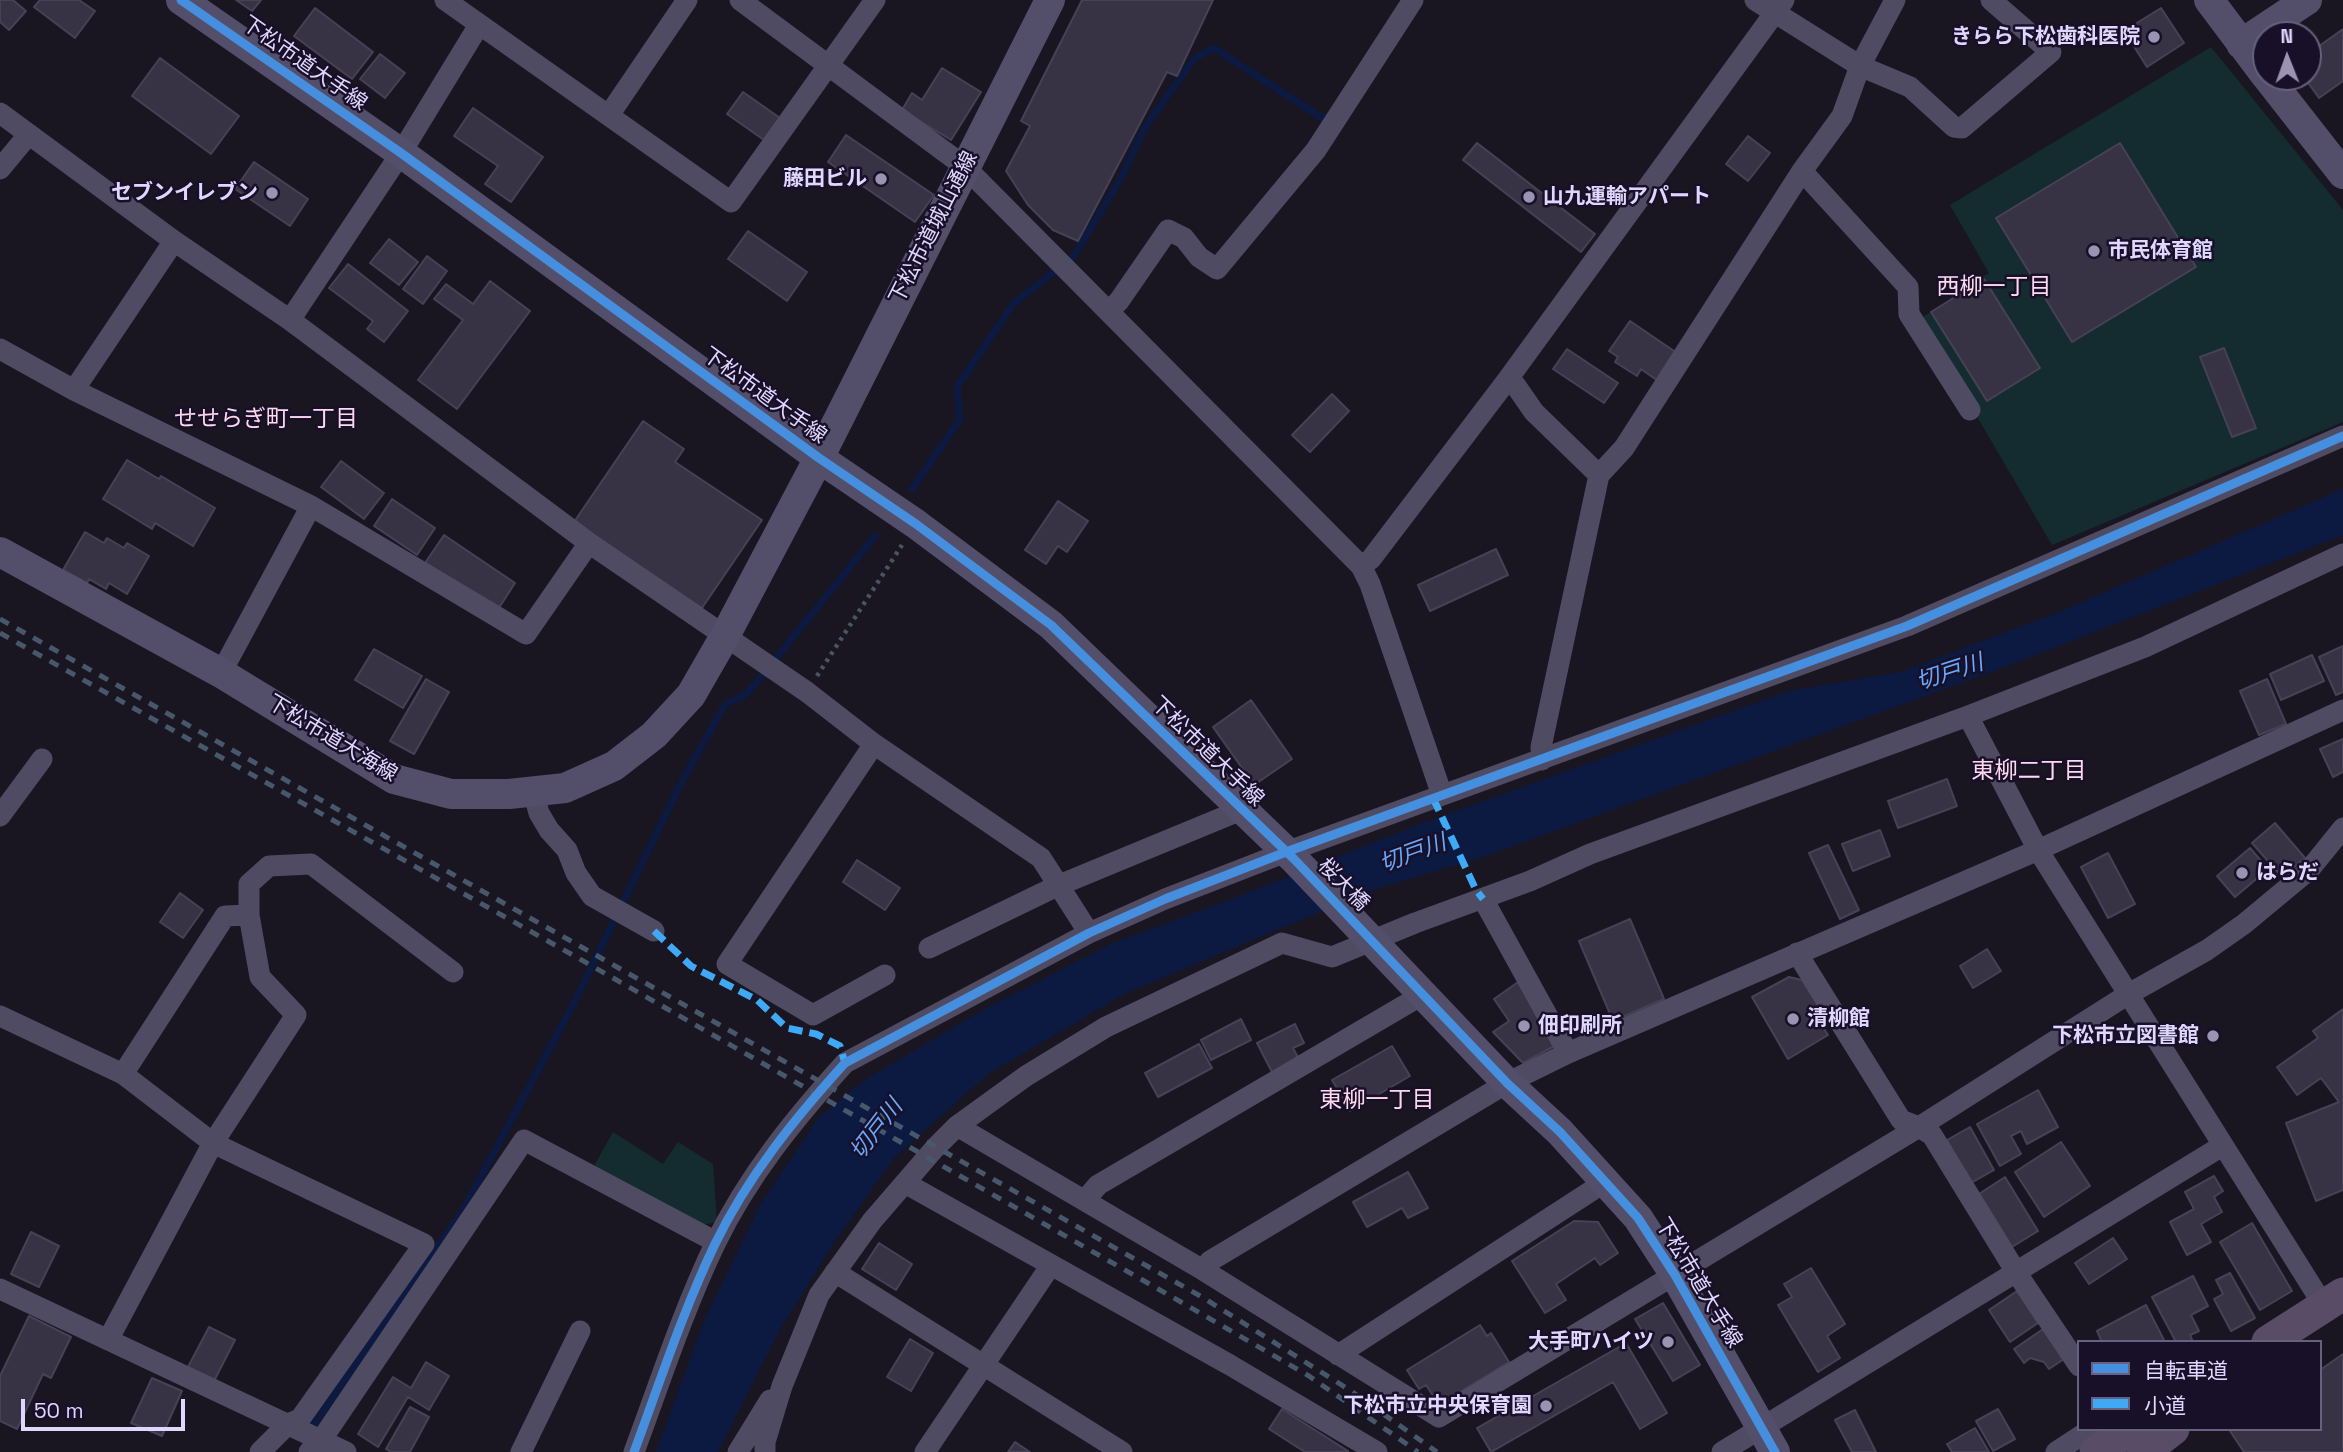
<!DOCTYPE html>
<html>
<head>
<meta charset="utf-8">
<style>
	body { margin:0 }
	#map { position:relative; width:2343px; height:1452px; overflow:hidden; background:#191622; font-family:"Space Grotesk","Noto Sans JP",sans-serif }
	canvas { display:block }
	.legend { position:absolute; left:2077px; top:1340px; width:245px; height:91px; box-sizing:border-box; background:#171028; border:2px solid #67607e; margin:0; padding:9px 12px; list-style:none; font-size:21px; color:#e0d7fe }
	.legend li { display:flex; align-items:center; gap:14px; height:35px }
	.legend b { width:35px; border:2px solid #67607e }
	.north { position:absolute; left:2252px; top:21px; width:70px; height:70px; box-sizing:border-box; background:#171028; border:2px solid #67607e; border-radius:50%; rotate:359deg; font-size:19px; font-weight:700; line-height:28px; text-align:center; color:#e0d7fe }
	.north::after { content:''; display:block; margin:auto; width:24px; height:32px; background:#9a93b1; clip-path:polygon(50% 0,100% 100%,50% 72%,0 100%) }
	.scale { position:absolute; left:21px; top:1399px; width:164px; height:32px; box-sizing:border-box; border:4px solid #e0d7fe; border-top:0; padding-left:9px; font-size:21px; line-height:24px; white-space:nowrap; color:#e0d7fe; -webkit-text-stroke:5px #171028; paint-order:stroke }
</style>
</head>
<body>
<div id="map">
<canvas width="2343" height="1452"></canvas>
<ul class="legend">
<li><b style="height:9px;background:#468fdf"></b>自転車道</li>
<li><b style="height:9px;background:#3fa9f5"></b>小道</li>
</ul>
<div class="north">N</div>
<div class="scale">50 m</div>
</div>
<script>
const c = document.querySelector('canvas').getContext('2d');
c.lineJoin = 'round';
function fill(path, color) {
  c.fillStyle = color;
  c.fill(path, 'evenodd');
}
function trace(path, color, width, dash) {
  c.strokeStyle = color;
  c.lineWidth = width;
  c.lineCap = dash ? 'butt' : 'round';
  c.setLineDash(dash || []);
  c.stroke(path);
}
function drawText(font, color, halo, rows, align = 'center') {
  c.font = font + ' "Space Grotesk","Noto Sans JP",sans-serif';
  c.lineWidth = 5;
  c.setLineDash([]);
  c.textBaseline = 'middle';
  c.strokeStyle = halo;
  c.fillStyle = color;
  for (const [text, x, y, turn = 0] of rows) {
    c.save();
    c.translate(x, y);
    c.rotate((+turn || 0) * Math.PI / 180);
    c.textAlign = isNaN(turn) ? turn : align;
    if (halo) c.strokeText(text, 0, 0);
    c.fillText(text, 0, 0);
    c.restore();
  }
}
const green = new Path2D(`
	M2211 47 2343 210V422L2052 545 1920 319 1989 273 1950 205Z
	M613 1132 663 1164 678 1142 713 1164 717 1222 701 1225 594 1166Z`);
const water = new Path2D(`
	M2343 489V535L1994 671 1480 858 1375 889 1126 993 988 1074 894 1158 835 1241 778 1333 718 1452H656L704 1321 760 1205 819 1117 866 1079 985 1009 1111 944 1245 894 1412 827 1789 691 1901 672 2059 612Z`);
const stream = new Path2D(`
	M912 489 960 419 957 387 1014 303 1073 257 1120 180 1146 126 1194 59 1214 48 1325 120 1327 116
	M308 1433 462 1212 574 1003 679 787 725 704 744 696 756 683 875 536`);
const building = new Path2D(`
	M0 0H13L26 11 9 30 0 22Z
	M40 0H79L95 11 75 38 34 7Z
	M236 0H261L252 11Z
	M1082 0H1213L1177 76 1167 72 1078 241 1053 230 1028 205 1006 171 1030 126 1021 121Z
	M315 8 373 52 352 79 294 36Z
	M2161 8 2184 43 2147 67 2124 31Z
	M2343 29V81L2319 98 2304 77H2308V54Z
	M380 54 405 73 385 98 360 79Z
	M160 58 239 116 211 154 132 96Z
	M942 68 981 92 951 140 902 110 912 93 922 100Z
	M743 92 780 118 764 140 727 114Z
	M473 108 543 157 511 202 485 184 498 166 454 136Z
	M846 135 934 195 915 222 828 162Z
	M1748 136 1770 153 1748 181 1726 164Z
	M1477 143 1595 234 1581 252 1463 160Z
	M2120 143 2196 267 2072 342 1996 218Z
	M254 162 308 199 290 226 235 189Z
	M748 231 807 272 787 301 728 259Z
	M389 239 418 262 399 285 370 263Z
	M427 256 447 271 423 304 403 289Z
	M348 264 408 311 384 342 367 329 373 321 329 288Z
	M1984 279 2040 368 1987 401 1931 312Z
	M490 281 530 311 457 409 418 380 463 320 434 299 446 284 473 304Z
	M1630 321 1677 353 1658 381 1641 369 1637 376 1615 362 1618 357 1609 351Z
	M2224 348 2256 428 2232 437 2200 357Z
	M1567 349 1618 383 1604 403 1553 369Z
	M1332 394 1349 411 1310 452 1292 435Z
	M643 421 684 449 675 462 762 520 702 608 574 522Z
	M127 460 159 479 161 476 215 508 193 546 155 523 152 529 103 499Z
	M341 461 384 493 364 519 321 487Z
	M392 499 435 528 417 555 374 526Z
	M1058 501 1088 521 1067 552 1058 546 1046 564 1025 550Z
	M85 532 104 543 107 538 124 548 127 543 149 556 127 594 109 583 106 589 89 579 87 583 63 570Z
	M444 535 515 583 497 611 425 563Z
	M1496 549 1508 575 1430 611 1418 585Z
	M2343 646V692L2336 695 2319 657Z
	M374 649 422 676 403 708 355 680Z
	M2312 655 2324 681 2281 700 2270 674Z
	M426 679 449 692 414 754 390 741Z
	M2267 679 2286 724 2259 735 2240 691Z
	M1251 700 1292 759 1254 785 1213 727Z
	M2343 739V772L2333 777 2320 749Z
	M1947 779 1957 806 1898 828 1888 801Z
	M2275 823 2305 858 2282 877 2252 843Z
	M1880 830 1890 856 1853 871 1842 844Z
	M1828 845 1859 910 1840 919 1809 853Z
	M2250 848 2268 869 2235 897 2217 876Z
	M2108 853 2135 904 2108 918 2081 867Z
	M857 860 900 888 885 910 843 882Z
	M180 893 203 910 183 938 160 922Z
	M1630 919 1664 999 1613 1021 1579 941Z
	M1987 949 2001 971 1973 988 1960 966Z
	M1789 977 1802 980 1825 1017 1819 1021 1828 1035 1788 1059 1752 997Z
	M1521 980 1558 1044 1523 1063 1493 1032 1509 1021 1494 999Z
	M2343 1009V1190L2316 1201 2286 1123 2339 1102 2321 1078 2297 1095 2277 1067 2318 1038 2313 1031Z
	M1241 1019 1251 1040 1211 1060 1201 1040Z
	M1295 1024 1304 1043 1293 1048 1300 1061 1273 1074 1257 1043Z
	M1199 1044 1212 1068 1158 1097 1145 1073Z
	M1392 1046 1410 1076 1350 1111 1332 1080Z
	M2038 1090 2058 1127 2027 1144 2021 1131 2011 1136 2021 1154 2000 1166 1977 1124Z
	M1970 1127 1994 1170 1971 1183 1947 1140Z
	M2061 1142 2090 1186 2044 1217 2015 1172Z
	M1408 1172 1428 1208 1408 1218 1402 1208 1367 1227 1353 1202Z
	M2214 1176 2223 1191 2214 1197 2222 1212 2201 1224 2211 1242 2187 1255 2170 1222 2194 1209 2185 1192Z
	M2005 1177 2038 1231 2012 1247 1979 1194Z
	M1574 1221 1598 1222 1618 1253 1600 1265 1595 1258 1556 1284 1566 1300 1545 1313 1512 1261Z
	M2252 1223 2292 1291 2260 1310 2220 1242Z
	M31 1232 59 1246 39 1287 11 1274Z
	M2113 1238 2127 1259 2089 1284 2075 1263Z
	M879 1243 912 1264 896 1290 862 1269Z
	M1811 1268 1845 1324 1827 1336 1840 1358 1818 1372 1778 1305 1792 1297 1784 1284Z
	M2230 1273 2255 1318 2231 1331 2214 1299 2223 1294 2216 1280Z
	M2193 1276 2208 1306 2191 1315 2199 1331 2190 1335 2193 1342H2176L2152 1297Z
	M2017 1291 2038 1323 2010 1342 1989 1310Z
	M1663 1303 1700 1365 1673 1381 1635 1319Z
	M2146 1305 2165 1342H2102L2097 1331Z
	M29 1316 71 1337 51 1378 43 1374 17 1429 0 1421V1376Z
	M1480 1325 1487 1336 1491 1333 1509 1362 1439 1405 1426 1385 1419 1389 1407 1370Z
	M209 1327 235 1340 214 1381 188 1367Z
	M2043 1329 2064 1359 2049 1369 2044 1362 2030 1358 2024 1363 2014 1349Z
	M910 1339 933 1353 911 1391 887 1377Z
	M1626 1343 1667 1413 1640 1429 1613 1382 1491 1452 1477 1428Z
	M2343 1354V1452H2244L2230 1431 2232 1429H2320V1370Z
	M426 1362 449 1376 429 1410 408 1397 378 1447 358 1434 393 1377 411 1388Z
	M152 1378 182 1391 162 1436 131 1423Z
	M410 1407 429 1417 410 1452H391L386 1449Z
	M1282 1409 1348 1451V1452H1305L1269 1429Z
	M1998 1409 2015 1439 1993 1451 1976 1421Z
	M1855 1410 1876 1452H1852L1835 1420Z
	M1975 1428 1989 1452H1952L1947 1444Z
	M1015 1442 1030 1452H1008Z`);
const path = new Path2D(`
	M817 676 902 545`);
const street = new Path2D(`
	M445 0 731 202 875 0
	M740 0 964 166 1361 566 1370 584 1442 795
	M1755 0 1860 66 1910 87 1954 127 1962 128 2051 52 1991 0
	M0 113 174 241 290 320 589 543 807 692 874 744 1041 858 1089 933
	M609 115 687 0
	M0 169 29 134
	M1802 171 1908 287 1909 314 1970 410
	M1109 311 1119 301 1168 230 1184 238 1199 257 1217 269 1316 150 1413 0
	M290 320 401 153 479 25
	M0 349 74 390 311 506 526 634 589 543
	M1508 379 1516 386 1534 412 1599 475
	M74 390 174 241
	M1361 566 1371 559 1508 379 1784 0
	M221 673 311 506
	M1968 716 2038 850 2324 1306
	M874 744 727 964 813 1015 885 975
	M1542 760 1541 747 1599 475 1624 448 1802 171 1842 116 1860 66 1895 0
	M533 791 539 813 549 830 567 850 576 873 592 896 654 931
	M0 816 42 759
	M1483 899 1568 1053
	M929 948 1057 886 1241 810
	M1797 953 1901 1120 1919 1127 1932 1135 2016 1272 2079 1366
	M0 1016 123 1074 213 1143 424 1244 300 1419 288 1424 260 1452
	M123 1074 225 916 249 915
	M957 1126 1203 1270 1439 1417 1919 1127 2127 995 2207 950 2244 924 2309 870 2343 828
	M905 1183 1230 1365 1377 1452
	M1085 1200 1098 1185 1422 995
	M1203 1270 1210 1261 1507 1083 1568 1053 2038 850 2343 710
	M835 1272 1122 1452
	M0 1289 346 1452
	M108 1340 213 1143 296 1015 260 977 249 915V884L269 866 311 864 453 972
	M1338 1355 1605 1182
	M309 1452 322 1439 524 1140 716 1242
	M521 1452 580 1331
	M634 1452C660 1382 683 1311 715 1244 748 1176 795 1118 845 1063L1089 933 1165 899 1286 852 1907 626 2343 436
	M738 1452 770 1400
	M765 1452V1442L782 1386 819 1295 872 1221 935 1148 957 1126 1026 1076 1106 1027 1282 943 1332 957 1415 923 1530 881 1590 854 1968 716 2145 647 2343 554
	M925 1452 1051 1265
	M1722 1452 2222 1146
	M2056 1452 2091 1429`);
const secondary = new Path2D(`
	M181 0 401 153 819 458 916 524 1051 625 1294 859 1507 1083 1560 1132 1638 1218 1675 1275 1775 1452
	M2209 0 2266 76
	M2241 44 2307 0
	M2267 77 2343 174
	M0 552 221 673 394 779 451 794H509L565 788 614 766 654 735 691 695 725 636 819 458 1050 0`);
const primary = new Path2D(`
	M2268 1342 2343 1294
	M2096 1452 2130 1429
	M2143 1452 2173 1429`);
const rail = new Path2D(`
	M0 619 1202 1297 1348 1389 1437 1452
	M0 633 578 958 1181 1302 1309 1376 1418 1452`);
const quiet = new Path2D(`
	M1433 798 1476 890 1483 899
	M654 931 691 966 757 1000 787 1028 816 1034 840 1046 845 1063`);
const cycleway = new Path2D(`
	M181 0 401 153 819 458 916 524 1051 625 1294 859 1507 1083 1560 1132 1638 1218 1675 1275 1775 1452
	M634 1452C660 1382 683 1311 715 1244 748 1176 795 1118 845 1063L1089 933 1165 899 1286 852 1907 626 2343 436`);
const markers = [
	[2154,37,7,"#9a93b1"],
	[881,179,7,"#9a93b1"],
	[272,193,7,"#9a93b1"],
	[1529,197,7,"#9a93b1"],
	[2094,251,7,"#9a93b1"],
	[2242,873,7,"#9a93b1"],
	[1793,1019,7,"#9a93b1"],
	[1524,1026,7,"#9a93b1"],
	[2213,1036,7,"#9a93b1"],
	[1668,1342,7,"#9a93b1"],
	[1546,1406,7,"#9a93b1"]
];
const poiNames = [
	["きらら下松歯科医院",2140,37],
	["藤田ビル",867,179],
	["セブンイレブン",258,193],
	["山九運輸アパート",1543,197,"left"],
	["市民体育館",2108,251,"left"],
	["はらだ",2256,873,"left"],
	["清柳館",1807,1019,"left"],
	["佃印刷所",1538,1026,"left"],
	["下松市立図書館",2199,1036],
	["大手町ハイツ",1654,1342],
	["下松市立中央保育園",1532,1406]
];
const streetNames = [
	["下松市道大手線",304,64,35],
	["下松市道城山通線",934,228,-63],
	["下松市道大手線",764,396,36],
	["下松市道大海線",332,739,31],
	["下松市道大手線",1207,752,44],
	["桜大橋",1343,885,46],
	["下松市道大手線",1698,1283,59]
];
const neighbourhoodNames = [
	["西柳一丁目",1994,288],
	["せせらぎ町一丁目",266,420],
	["東柳二丁目",2029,772],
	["東柳一丁目",1377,1101]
];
const waterNames = [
	["切戸川",1950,673,-18],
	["切戸川",1413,854,-20],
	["切戸川",877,1130,-52]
];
fill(green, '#142c2f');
fill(water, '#0c1a42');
trace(stream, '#0c1a42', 7);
fill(building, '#383344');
trace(building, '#474156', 2);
trace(path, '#4a5463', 4.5, [3.5, 5]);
trace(street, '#4f4b63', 21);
trace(secondary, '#534e69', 30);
trace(primary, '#584c67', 33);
trace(rail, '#47586d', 5, [10, 9]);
trace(quiet, '#3fa9f5', 7, [14, 7]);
trace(cycleway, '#468fdf', 9);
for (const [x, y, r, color] of markers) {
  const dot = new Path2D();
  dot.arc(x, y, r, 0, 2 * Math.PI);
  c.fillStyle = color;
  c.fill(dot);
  trace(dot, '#171028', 2.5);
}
drawText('bold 21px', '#e0d7fe', '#171028', poiNames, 'right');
drawText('21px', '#e0d7fe', '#171028', streetNames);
drawText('23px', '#fed9ed', '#171028', neighbourhoodNames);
drawText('italic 23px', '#67a7fd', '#171028', waterNames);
</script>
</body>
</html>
